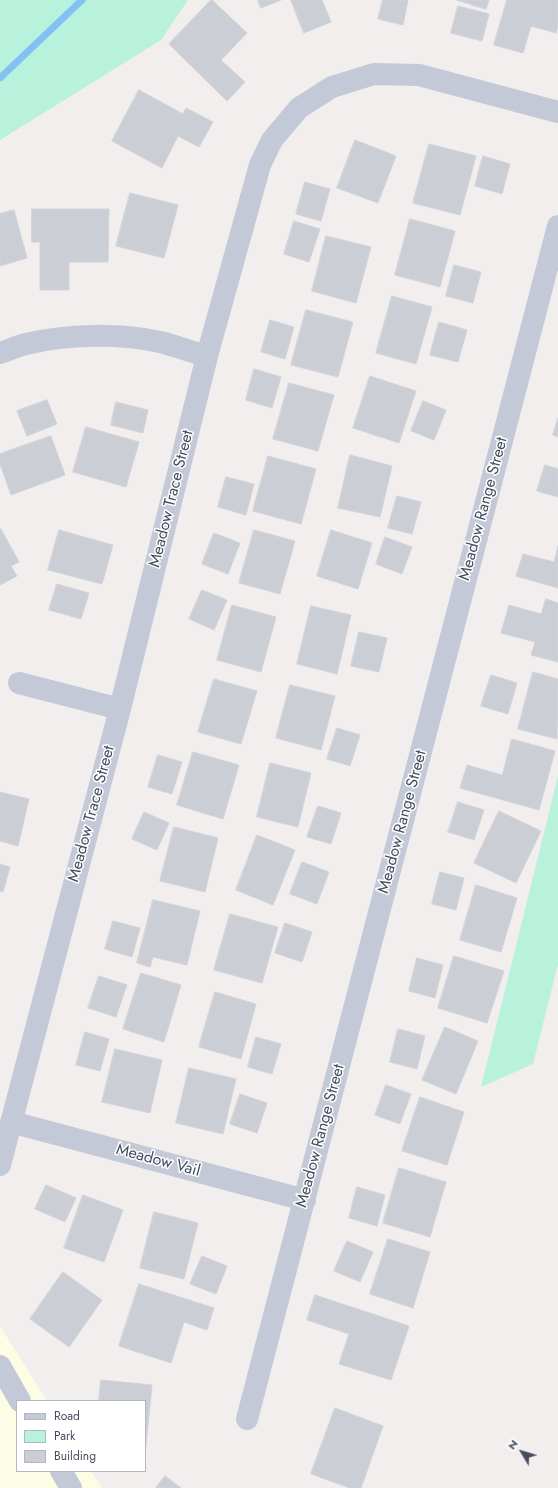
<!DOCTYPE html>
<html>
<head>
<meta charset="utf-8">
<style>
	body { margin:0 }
	#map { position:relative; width:558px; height:1488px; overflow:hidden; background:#f1eeed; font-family:Jost,sans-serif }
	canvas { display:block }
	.legend { position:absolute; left:16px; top:1400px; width:130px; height:72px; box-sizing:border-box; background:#fff; border:1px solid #b4b7be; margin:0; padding:5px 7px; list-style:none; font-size:12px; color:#444c5d }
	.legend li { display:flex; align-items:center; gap:8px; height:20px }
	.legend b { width:20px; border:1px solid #b4b7be }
	.north { position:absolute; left:502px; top:1432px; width:40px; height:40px; -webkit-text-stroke:3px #fff; paint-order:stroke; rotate:308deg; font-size:11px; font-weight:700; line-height:16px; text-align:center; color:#444c5d }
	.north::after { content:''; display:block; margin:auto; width:14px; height:18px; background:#444c5d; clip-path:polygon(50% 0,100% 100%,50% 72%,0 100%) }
</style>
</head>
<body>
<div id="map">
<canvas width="558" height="1488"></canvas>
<ul class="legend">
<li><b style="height:5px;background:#c3c9d6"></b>Road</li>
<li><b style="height:11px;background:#b8f2dc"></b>Park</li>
<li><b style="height:11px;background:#ccced6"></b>Building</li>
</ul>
<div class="north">N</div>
</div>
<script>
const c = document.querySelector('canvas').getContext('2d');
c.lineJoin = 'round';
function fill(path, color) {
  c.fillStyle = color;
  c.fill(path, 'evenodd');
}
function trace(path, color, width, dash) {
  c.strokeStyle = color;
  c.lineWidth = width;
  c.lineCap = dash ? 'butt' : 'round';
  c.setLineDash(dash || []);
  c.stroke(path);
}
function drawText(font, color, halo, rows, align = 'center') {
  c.font = font + ' Jost,sans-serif';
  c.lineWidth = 3;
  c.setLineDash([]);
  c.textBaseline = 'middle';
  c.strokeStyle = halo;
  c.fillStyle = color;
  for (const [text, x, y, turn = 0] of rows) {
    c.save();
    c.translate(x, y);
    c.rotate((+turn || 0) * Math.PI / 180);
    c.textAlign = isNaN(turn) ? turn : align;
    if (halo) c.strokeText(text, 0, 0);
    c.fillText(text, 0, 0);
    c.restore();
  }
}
const commercial = new Path2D(`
	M0 1326 47 1401H17V1471H91L102 1488H0Z`);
const green = new Path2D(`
	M0 0H188L161 40 0 140Z
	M558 776V964L533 1064 481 1087Z`);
const stream = new Path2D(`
	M0 78 82 0`);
const building = new Path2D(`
	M211 0H212L247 33 221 60 245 82 227 101 169 44Z
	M258 0H281L261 8Z
	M291 0H322L331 22 304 33Z
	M383 0H408L403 25 378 19Z
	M457 0H489L486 9Z
	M507 0H558V26L556 33 531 26 523 53 494 45Z
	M458 6 489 14 482 41 451 33Z
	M139 90 183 114 186 108 213 122 199 147 178 136 162 168 112 141Z
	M355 140 396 156 378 203 337 188Z
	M429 144 476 156 460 215 413 203Z
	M483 156 510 164 502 194 475 186Z
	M305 182 330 189 321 221 296 214Z
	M130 193 178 205 164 258 116 246Z
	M32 209H109L108 262H69V290H40V242H32Z
	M14 210 27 258 0 266V214Z
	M410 219 455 231 440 287 395 275Z
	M294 221 320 229 309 262 284 254Z
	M326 236 371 247 356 303 312 291Z
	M454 265 481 272 473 303 446 296Z
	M392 296 432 307 416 364 376 353Z
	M306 310 353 322 338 377 291 365Z
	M270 320 294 327 285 359 261 352Z
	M439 322 467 330 458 362 430 355Z
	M254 369 281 377 272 408 246 400Z
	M370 376 416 391 399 443 353 428Z
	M289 383 334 395 318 451 273 439Z
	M47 400 57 424 27 436 17 411Z
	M423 401 446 410 434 440 411 431Z
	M116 402 148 410 143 433 111 425Z
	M558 418V437L553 435Z
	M86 427 139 442 126 487 73 472Z
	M51 436 65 475 11 495 0 464V454Z
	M350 455 392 466 380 517 338 508Z
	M268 456 316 469 301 524 253 511Z
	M545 465 558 469V497L537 491Z
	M226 477 254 484 246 515 218 507Z
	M397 496 421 502 412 534 388 528Z
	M0 529H1L19 562 11 566 17 576 0 585Z
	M59 530 113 545 102 584 48 570Z
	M254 530 295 541 280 594 239 583Z
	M331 530 372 543 358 589 317 576Z
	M214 533 240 543 228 574 202 564Z
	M385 537 412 547 402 574 376 564Z
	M558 546V588L516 576 523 554 554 562Z
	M57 584 89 593 81 619 49 610Z
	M202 590 227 600 214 630 189 619Z
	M546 599 558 603V662L531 655 535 642 501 633 509 605 541 614Z
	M232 605 276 617 261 672 217 660Z
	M311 606 351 615 337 674 297 664Z
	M359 632 387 638 379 672 351 666Z
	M533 672 558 679 557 739 518 729Z
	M491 675 517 683 508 714 481 706Z
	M214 679 257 691 241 744 198 732Z
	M290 685 335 696 321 750 276 738Z
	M337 728 360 735 350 766 327 759Z
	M512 739 555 751 539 810 460 788 467 765 502 775Z
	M193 752 239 765 223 819 177 805Z
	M158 755 182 762 172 794 148 787Z
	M270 763 311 773 298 827 257 817Z
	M0 792 29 799 18 846 0 841Z
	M458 802 484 810 474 840 448 832Z
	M318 806 341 813 331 844 307 837Z
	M499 811 541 831 516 883 474 863Z
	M144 812 169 823 157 850 132 839Z
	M174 827 218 838 205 892 160 881Z
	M257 835 295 850 273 905 236 890Z
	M302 862 329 872 317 904 290 894Z
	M0 864 10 867 3 892 0 891Z
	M440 872 464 878 456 910 432 904Z
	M476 885 517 898 501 952 460 940Z
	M153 900 200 911 187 965 153 957 150 967 137 963Z
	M230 914 278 927 262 983 214 970Z
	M113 921 140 928 132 957 105 949Z
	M285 923 312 932 302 962 275 953Z
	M454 956 504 971 487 1023 438 1008Z
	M417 958 443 965 435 998 409 991Z
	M141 973 181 985 164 1042 123 1029Z
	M99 976 127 985 116 1017 88 1008Z
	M215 992 256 1004 241 1059 199 1047Z
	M445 1027 478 1041 456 1094 422 1080Z
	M398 1029 425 1036 417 1069 390 1062Z
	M85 1032 109 1039 100 1071 76 1065Z
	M256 1037 281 1044 272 1074 248 1067Z
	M115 1049 162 1060 150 1113 102 1102Z
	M189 1068 236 1079 223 1134 176 1123Z
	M386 1085 411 1094 400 1124 375 1115Z
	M240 1094 267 1103 257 1133 230 1124Z
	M420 1097 464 1112 447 1165 402 1151Z
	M399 1168 446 1182 430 1237 383 1223Z
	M46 1185 76 1198 65 1222 35 1209Z
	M357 1187 385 1195 377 1226 349 1218Z
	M83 1195 123 1210 104 1262 64 1248Z
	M154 1212 198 1223 184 1279 140 1268Z
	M388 1239 430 1252 413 1308 370 1294Z
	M347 1241 373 1252 360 1282 334 1271Z
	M202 1256 227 1266 216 1294 190 1284Z
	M63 1272 102 1300 69 1347 30 1319Z
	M139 1284 214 1308 207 1330 184 1322 171 1363 119 1346Z
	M315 1295 409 1326 391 1380 339 1364 349 1334 307 1320Z
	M101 1380 152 1385 145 1455V1401H99Z
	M335 1408 383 1426 361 1488H350L311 1474Z
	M165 1476 181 1488H156Z`);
const minor = new Path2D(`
	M0 353C9 350 17 346 26 344 67 334 119 333 160 342 176 346 192 352 207 356
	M19 683 120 709
	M11 1122 305 1200
	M0 1165 120 709 207 356 260 165 272 140 299 108 332 87 374 74 419 75 558 112
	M0 1366 20 1401
	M247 1419 558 226
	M61 1471 71 1488`);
const streetNames = [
	["Meadow Trace Street",172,499,-76],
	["Meadow Range Street",484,509,-75],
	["Meadow Trace Street",92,814,-75],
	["Meadow Range Street",403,822,-75],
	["Meadow Range Street",321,1136,-75],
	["Meadow Vail",158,1161,15]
];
fill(commercial, '#fdfce5');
fill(green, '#b8f2dc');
trace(stream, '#81c1f3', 7);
fill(building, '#ccced6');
trace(building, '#d1d2da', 1);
trace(minor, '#c3c9d6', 22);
drawText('16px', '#444c5d', '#fff', streetNames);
</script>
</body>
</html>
